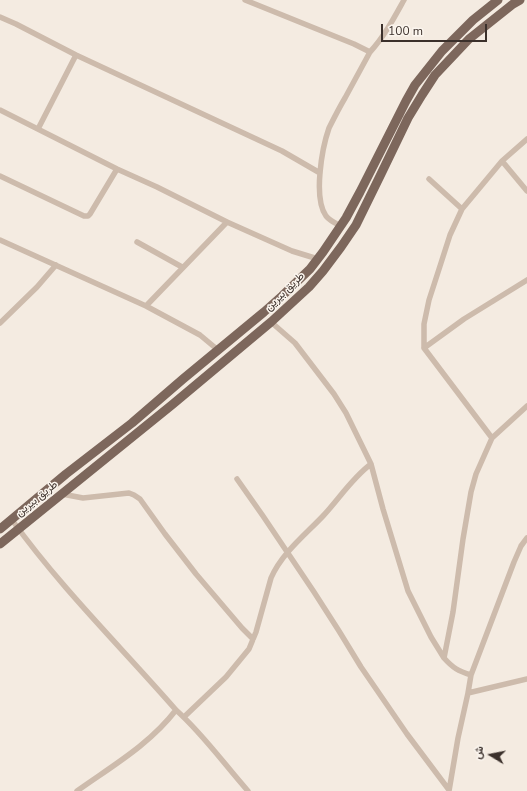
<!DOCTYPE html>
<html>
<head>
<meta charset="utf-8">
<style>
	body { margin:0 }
	#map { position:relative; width:527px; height:791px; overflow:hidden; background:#f4ebe1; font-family:"Nunito Sans",Vazirmatn,sans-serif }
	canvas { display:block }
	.north { position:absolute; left:471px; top:735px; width:40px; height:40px; -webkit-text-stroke:3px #fbf5ee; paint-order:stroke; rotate:280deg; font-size:11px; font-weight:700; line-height:16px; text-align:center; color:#3b302b }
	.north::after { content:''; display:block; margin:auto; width:14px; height:18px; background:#3b302b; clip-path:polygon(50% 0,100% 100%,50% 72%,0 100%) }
	.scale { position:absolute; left:381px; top:24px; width:106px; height:18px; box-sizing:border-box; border:2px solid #3b302b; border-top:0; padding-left:5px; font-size:12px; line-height:14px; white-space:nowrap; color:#3b302b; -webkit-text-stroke:3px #fbf5ee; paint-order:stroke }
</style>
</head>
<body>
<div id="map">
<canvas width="527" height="791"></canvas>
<div class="north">ش</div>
<div class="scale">100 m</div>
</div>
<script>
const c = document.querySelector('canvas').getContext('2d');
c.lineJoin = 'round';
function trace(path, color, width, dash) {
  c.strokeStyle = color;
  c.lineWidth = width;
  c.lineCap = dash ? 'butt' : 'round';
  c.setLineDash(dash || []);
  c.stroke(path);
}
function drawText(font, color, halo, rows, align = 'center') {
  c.font = font + ' "Nunito Sans",Vazirmatn,sans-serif';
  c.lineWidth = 3;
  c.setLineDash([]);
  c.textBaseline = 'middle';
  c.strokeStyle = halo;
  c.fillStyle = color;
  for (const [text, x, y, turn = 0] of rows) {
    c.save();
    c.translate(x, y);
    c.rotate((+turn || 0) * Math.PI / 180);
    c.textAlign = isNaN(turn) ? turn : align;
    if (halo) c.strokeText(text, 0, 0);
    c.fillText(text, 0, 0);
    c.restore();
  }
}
const street = new Path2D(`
	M245 0 354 44 370 52C362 67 353 83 345 98 339 108 334 118 329 128 322 148 313 198 326 216 330 221 335 223 341 226
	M0 17 16 24 76 55 282 151 320 173
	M370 52C384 37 394 18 404 0
	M0 110 117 169 157 187 227 222 292 251 318 259
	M38 129 76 55
	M502 161 527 191
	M0 176 84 216H88L90 214 117 169
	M429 179 462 209
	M0 240 146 306 200 335 218 350
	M137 242 182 267
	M146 306 227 222
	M271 322 295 343 334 394 346 413 371 464 383 509 408 591 431 637 444 658
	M0 323 37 287 56 265
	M424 348 464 319 527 280
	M492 438 424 348V324L429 300 441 263 450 235 462 209 502 161 527 139
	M237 479 263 516 314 592 339 631 361 667 407 734 449 790
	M62 494 83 498 129 493 134 495 140 499 165 534 196 574 242 628 253 639
	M12 520C61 588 121 647 176 710 203 734 224 764 248 791
	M471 675C458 671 453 668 444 658L453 612 463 539 471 492 476 474 492 438 527 406
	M468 693 527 679
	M184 717 226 677 249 649 256 632 271 578C282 553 305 535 323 516 339 499 352 478 371 464
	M77 791C112 766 149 745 176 710
	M449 791 458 738 468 693 471 675 514 562 521 546 527 538`);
const primary = new Path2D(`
	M0 529 66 474 132 423 183 379 264 312 282 296 310 269 323 252 346 218 360 192 406 101 415 85 442 51 473 20 498 0
	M0 544 173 404 271 322 309 287 323 271 341 247 356 225 381 174 408 118 422 95 435 75 469 39 513 4 520 0`);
const streetNames = [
	["طريق بيرين",285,292,-44],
	["طريق بيرين",37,499,-39]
];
trace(street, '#cdbbac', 5.5);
trace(primary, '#7d675c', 9);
drawText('11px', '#3b302b', '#fbf5ee', streetNames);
</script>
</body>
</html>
